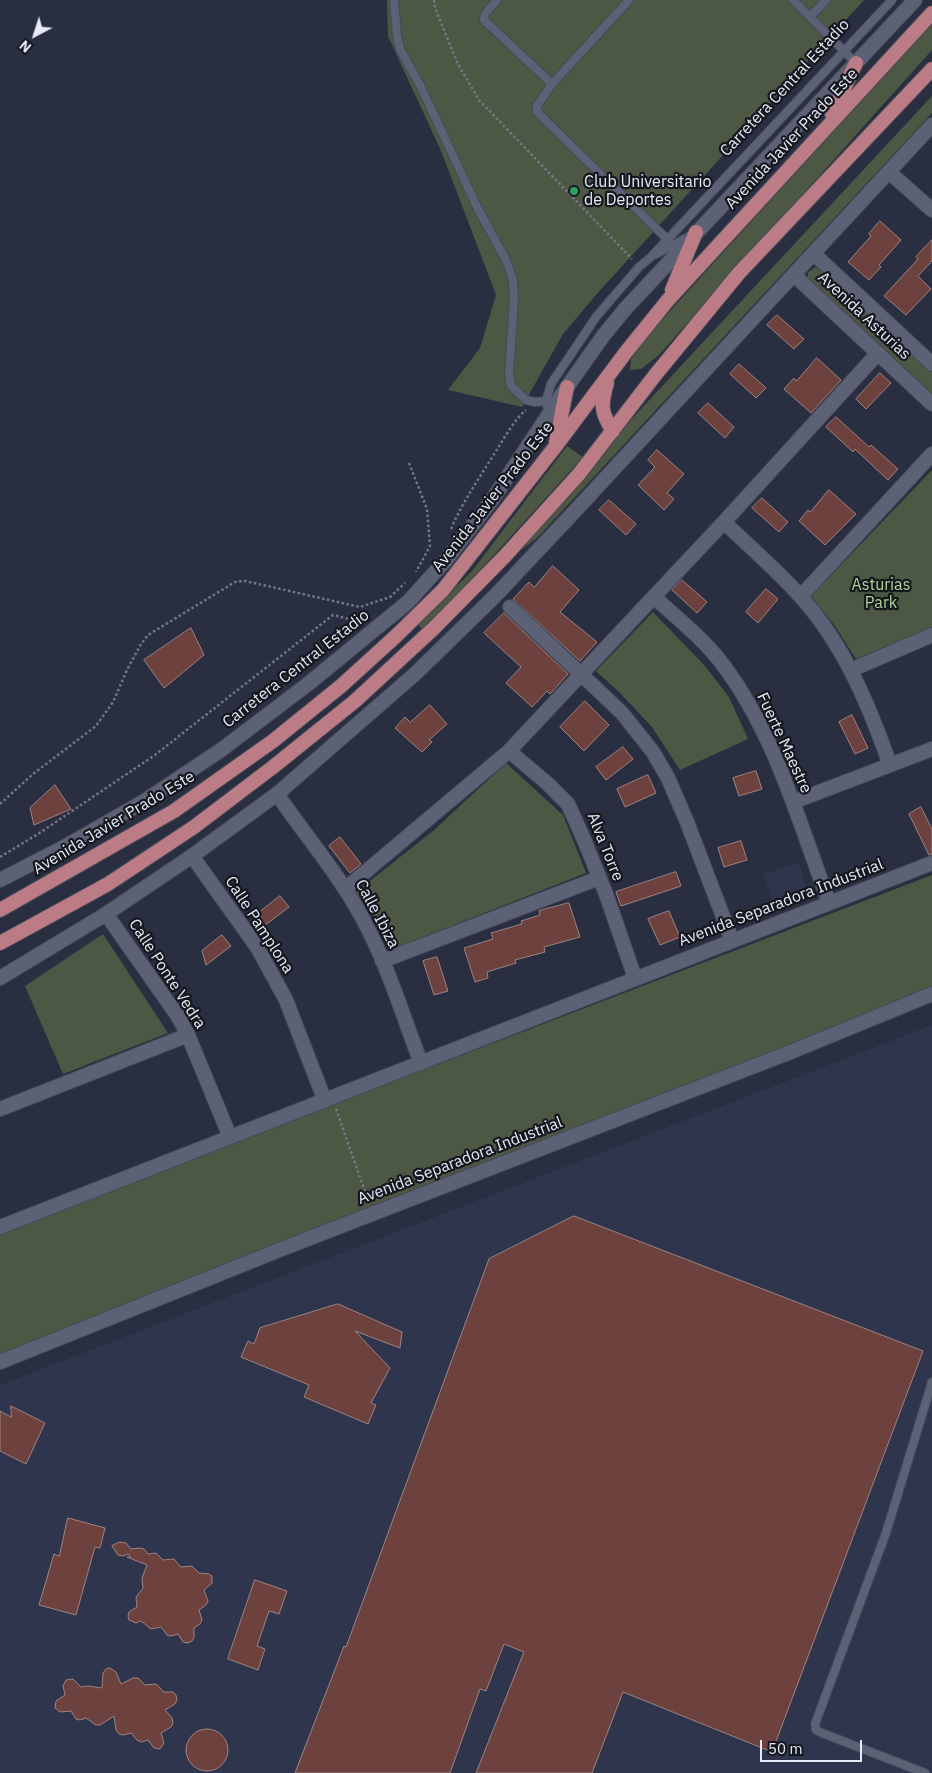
<!DOCTYPE html>
<html>
<head>
<meta charset="utf-8">
<style>
	body { margin:0 }
	#map { position:relative; width:932px; height:1773px; overflow:hidden; background:#292e40; font-family:"IBM Plex Sans",sans-serif }
	canvas { display:block }
	.north { position:absolute; left:10px; top:10px; width:50px; height:50px; -webkit-text-stroke:4px #15171f; paint-order:stroke; rotate:220deg; font-size:14px; font-weight:700; line-height:20px; text-align:center; color:#e7eaf6 }
	.north::after { content:''; display:block; margin:auto; width:18px; height:22px; background:#e7eaf6; clip-path:polygon(50% 0,100% 100%,50% 72%,0 100%) }
	.scale { position:absolute; left:760px; top:1740px; width:102px; height:22px; box-sizing:border-box; border:2px solid #e7eaf6; border-top:0; padding-left:6px; font-size:15px; line-height:18px; white-space:nowrap; color:#e7eaf6; -webkit-text-stroke:4px #15171f; paint-order:stroke }
</style>
</head>
<body>
<div id="map">
<canvas width="932" height="1773"></canvas>
<div class="north">N</div>
<div class="scale">50 m</div>
</div>
<script>
const c = document.querySelector('canvas').getContext('2d');
c.lineJoin = 'round';
function fill(path, color) {
  c.fillStyle = color;
  c.fill(path, 'evenodd');
}
function trace(path, color, width, dash) {
  c.strokeStyle = color;
  c.lineWidth = width;
  c.lineCap = dash ? 'butt' : 'round';
  c.setLineDash(dash || []);
  c.stroke(path);
}
function drawText(font, color, halo, rows, align = 'center') {
  c.font = font + ' "IBM Plex Sans",sans-serif';
  c.lineWidth = 4.5;
  c.setLineDash([]);
  c.textBaseline = 'middle';
  c.strokeStyle = halo;
  c.fillStyle = color;
  for (const [text, x, y, turn = 0] of rows) {
    c.save();
    c.translate(x, y);
    c.rotate((+turn || 0) * Math.PI / 180);
    c.textAlign = isNaN(turn) ? turn : align;
    if (halo) c.strokeText(text, 0, 0);
    c.fillText(text, 0, 0);
    c.restore();
  }
}
const built = new Path2D(`
	M799 863 809 894 773 905 763 874Z
	M932 1025V1773H0V1385Z`);
const green = new Path2D(`
	M387 0H864L595 296 563 334 522 407 448 390 480 348 496 295 442 153 388 36Z
	M932 22V50L659 355 641 369 630 370 631 359 641 343Z
	M932 96V113L537 538 505 562 559 497Z
	M816 267 824 271 932 372V396L808 280V272Z
	M567 446 583 457 475 576 422 629 418 624 472 571Z
	M932 470V627L856 659 835 626 811 596Z
	M653 612 705 666 729 697 748 739 680 770 652 727 620 693 596 671Z
	M506 763 563 815 586 873 390 950 375 918 356 892 433 831Z
	M932 875V994L0 1356V1234L282 1124Z
	M103 934 168 1033 63 1074 25 986Z`);
const building = new Path2D(`
	M880 221 901 240 879 265 881 267 869 280 848 262 871 236 869 234Z
	M932 240V261L918 276 931 289 906 315 884 296 918 259 916 257Z
	M777 315 804 339 794 349 767 325Z
	M817 358 841 380 811 413 784 389 794 378 796 381Z
	M739 364 766 388 756 398 730 374Z
	M880 373 891 383 866 409 856 399Z
	M708 403 734 427 725 438 698 413Z
	M836 417 869 447 871 445 898 469 888 480 855 449 853 452 826 427Z
	M657 450 684 474 667 493 674 499 664 510 638 485 655 467 648 460Z
	M829 490 856 514 825 545 799 521 808 510 810 512Z
	M762 498 788 522 779 532 752 508Z
	M609 500 636 524 626 535 599 510Z
	M553 566 579 590 560 612 597 642 580 661 513 599 529 582 534 587Z
	M682 580 707 602 697 613 672 590Z
	M766 589 778 599 758 623 746 612Z
	M504 613 568 674 550 694 547 691 532 707 506 683 521 667 484 633Z
	M191 628 204 655 164 688 144 660Z
	M585 701 609 725 584 751 560 727Z
	M430 705 447 724 429 740 432 742 422 752 395 728 405 717 410 722Z
	M852 715 868 748 855 754 839 722Z
	M623 747 633 759 606 780 596 767Z
	M756 771 762 789 739 796 733 778Z
	M648 775 656 793 625 807 617 789Z
	M55 785 71 809 34 825 30 808Z
	M921 807 932 829V854L929 855 909 814Z
	M340 837 361 864 350 873 329 846Z
	M741 841 747 860 724 867 718 848Z
	M676 872 681 886 621 906 616 892Z
	M280 896 289 907 264 926 260 912Z
	M569 903 580 937 544 947 545 952 515 960 516 963 487 972 488 978 475 982 464 948 493 939 491 933 522 924 521 921 540 915 539 911Z
	M669 911 680 937 660 945 648 919Z
	M222 935 231 946 206 965 202 951Z
	M437 957 448 991 434 995 423 961Z
	M574 1216 923 1351 772 1752 623 1692 592 1773H476L524 1652 504 1644 486 1691 480 1689 450 1773H295L344 1646 346 1647 489 1259Z
	M338 1304 402 1332 400 1348 355 1331 390 1368 371 1403 376 1405 368 1424 304 1397 309 1385 241 1357 248 1341 254 1344 260 1328Z
	M11 1406 45 1423 26 1464 0 1451V1411L11 1417Z
	M68 1518 105 1528 100 1548 95 1547 76 1615 39 1605 54 1554 59 1556Z
	M120 1542 126 1543 131 1549 140 1548 144 1549 148 1554 156 1553 163 1560 174 1559 181 1567 192 1566 199 1573 209 1574 212 1576V1583L204 1590 208 1601 206 1605 199 1610 202 1620 200 1624 194 1628V1637L192 1641 188 1643 183 1642 178 1634 171 1636 167 1635 161 1627 151 1629 141 1621 136 1623 129 1620 128 1616 129 1612 137 1607 136 1597 143 1588 142 1578 147 1565 127 1557H131L128 1554 123 1556 118 1555 112 1546Z
	M255 1580 287 1591 279 1614 269 1611 257 1646 265 1649 258 1670 228 1659Z
	M110 1668 116 1672 121 1684 133 1678H138L145 1685 156 1684 164 1692H173L176 1695 177 1700 175 1704 165 1710 172 1718 173 1723 171 1727 161 1733 164 1743 160 1749 154 1748 148 1740 141 1742 137 1740 131 1733 123 1735 119 1734 116 1730 114 1716 100 1725H96L86 1718 80 1720 76 1719 71 1711 60 1712 55 1708 56 1701 65 1695 63 1686 66 1680 73 1679 81 1687 88 1686 102 1688 103 1673 106 1669Z
	M186 1750a21 21 0 1 1 42 0a21 21 0 1 1-42 0Z`);
const path = new Path2D(`
	M434 0 435 8 458 64 479 100 632 259
	M409 463 427 509 430 546 416 572
	M451 529C463 501 480 477 496 451 505 437 514 420 526 410
	M0 804 33 774 96 726 113 702 127 670 141 644 148 635 235 582 245 581 360 607 390 597 405 583
	M0 857 38 834 155 755 333 615 361 622
	M336 1109 369 1203`);
const service = new Path2D(`
	M394 0 397 35 400 49 420 85 477 207 506 260 513 280 514 298 509 374 511 386 526 400 535 402 546 401
	M497 0 485 14 484 20 552 84 629 0
	M793 0 856 63
	M811 16 826 0
	M552 84 537 106V112L667 239
	M656 254 688 237
	M549 413 546 401 551 384 596 317 639 267 651 257 892 0
	M925 1773 822 1733 816 1730 815 1724 886 1533 932 1382`);
const minor = new Path2D(`
	M889 172 932 210
	M724 522C750 547 778 571 801 597 844 645 869 705 890 765
	M801 596 932 454
	M654 597C678 619 705 640 724 666 776 736 799 823 829 902
	M510 607 622 713 653 752 668 778 687 822 732 940
	M851 670 932 635
	M509 751 548 784 568 804 585 842 606 894 635 978
	M277 794C307 838 344 880 368 929 390 972 404 1019 421 1063
	M793 802 932 749
	M192 856 257 947 286 1000 325 1101
	M345 889 509 751 724 522 878 353
	M106 914 177 1015 188 1035 230 1137
	M382 961 599 878
	M0 1109 188 1035`);
const tertiary = new Path2D(`
	M814 254 932 364
	M794 275 932 404
	M0 880 66 846 143 802 221 750 308 684 408 602 446 560 492 500 567 387 603 336 626 308 915 0
	M0 978 106 914 192 856 277 794 415 674 495 596 574 512 932 125`);
const secondary = new Path2D(`
	M0 1227 932 863
	M0 1362 284 1248 788 1053 932 994`);
const primary = new Path2D(`
	M832 114 856 63
	M672 290 696 232
	M607 383C601 404 600 412 613 431
	M556 442 567 387
	M0 910 174 811 273 741 341 686 396 636 443 590 555 447 626 352 668 300 932 13
	M0 943 108 884 194 827 273 767 355 701 434 628 505 556 579 474 656 374 739 273 932 69`);
const markers = [
	[574,191,5,"#2e9e5b"]
];
const streetNames = [
	["Carretera Central Estadio",785,88,-47],
	["Avenida Javier Prado Este",792,139,-47],
	["Avenida Asturias",864,316,43],
	["Avenida Javier Prado Este",493,497,-52],
	["Carretera Central Estadio",296,669,-38],
	["Fuerte Maestre",784,743,65],
	["Avenida Javier Prado Este",114,823,-31],
	["Alva Torre",605,847,68],
	["Avenida Separadora Industrial",781,903,-21],
	["Calle Ibiza",377,914,62],
	["Calle Pamplona",259,925,57],
	["Calle Ponte Vedra",167,974,57],
	["Avenida Separadora Industrial",460,1161,-21]
];
const poiNames = [
	["Club Universitario",584,182],
	["de Deportes",584,200]
];
const parkNames = [
	["Asturias",881,585],
	["Park",881,603]
];
fill(built, '#2f354d');
fill(green, '#4c5843');
fill(building, '#6d423e');
trace(building, '#9d8380', 1);
trace(service, '#454958', 10);
trace(minor, '#454958', 16);
trace(tertiary, '#454958', 16);
trace(secondary, '#454958', 16);
trace(primary, '#454958', 16);
trace(path, '#737787', 2.5, [2.5, 2.5]);
trace(service, '#5c6175', 8);
trace(minor, '#5c6175', 14);
trace(tertiary, '#5c6175', 14);
trace(secondary, '#5c6175', 14);
trace(primary, '#bb7c85', 14);
for (const [x, y, r, color] of markers) {
  const dot = new Path2D();
  dot.arc(x, y, r, 0, 2 * Math.PI);
  c.fillStyle = color;
  c.fill(dot);
  trace(dot, '#15171f', 2);
}
drawText('16px', '#e7eaf6', '#15171f', streetNames);
drawText('16px', '#e7eaf6', '#15171f', poiNames, 'left');
drawText('16px', '#b1d496', '#15171f', parkNames);
</script>
</body>
</html>
